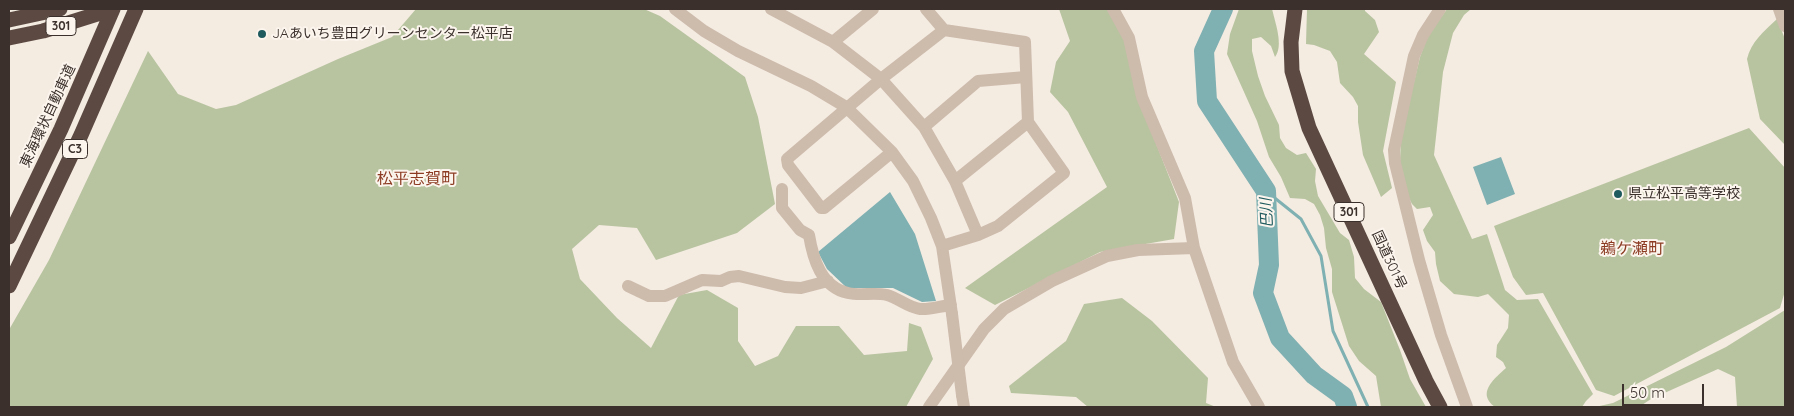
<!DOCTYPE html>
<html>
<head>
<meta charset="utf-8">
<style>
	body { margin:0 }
	#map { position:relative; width:1794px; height:416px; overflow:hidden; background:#f4ebe1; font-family:Quicksand,sans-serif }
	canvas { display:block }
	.frame { position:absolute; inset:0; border:10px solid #3b302b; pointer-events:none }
	.scale { position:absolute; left:1622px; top:384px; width:82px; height:22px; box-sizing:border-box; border:2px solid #3b302b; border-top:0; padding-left:6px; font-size:15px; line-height:18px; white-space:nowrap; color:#3b302b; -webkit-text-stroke:4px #fbf5ee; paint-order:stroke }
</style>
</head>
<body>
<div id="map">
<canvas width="1794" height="416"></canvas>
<div class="frame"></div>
<div class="scale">50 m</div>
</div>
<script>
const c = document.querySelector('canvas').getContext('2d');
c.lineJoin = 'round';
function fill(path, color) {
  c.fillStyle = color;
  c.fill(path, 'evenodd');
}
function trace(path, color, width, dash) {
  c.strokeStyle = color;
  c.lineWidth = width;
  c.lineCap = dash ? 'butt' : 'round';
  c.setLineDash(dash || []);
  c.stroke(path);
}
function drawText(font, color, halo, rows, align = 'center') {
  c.font = font + ' Quicksand,"Noto Sans JP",sans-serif';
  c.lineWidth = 4;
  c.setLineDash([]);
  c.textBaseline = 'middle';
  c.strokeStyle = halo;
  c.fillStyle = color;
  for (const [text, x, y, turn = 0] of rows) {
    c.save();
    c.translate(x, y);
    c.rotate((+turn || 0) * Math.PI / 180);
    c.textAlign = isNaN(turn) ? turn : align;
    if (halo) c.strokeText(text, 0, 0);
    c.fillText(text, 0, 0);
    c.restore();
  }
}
const green = new Path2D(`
	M416 9H644L660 16 745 77 758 117 775 204 737 233 656 260 637 228 599 225 572 249 580 279 617 318 651 348 679 295 707 290 738 308V341L755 366 778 356 796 326H839L864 355 907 351 909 323 921 327 933 359 906 407H9L10 328 49 260 148 51 178 94 216 109 236 105 338 59 392 37Z
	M1059 9H1107L1124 37 1139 100 1179 202 1174 239 1100 252 995 305 965 288 1107 187 1068 112 1050 92 1056 62 1070 41Z
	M1239 9H1272C1275 22 1284 46 1275 57L1271 46 1261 37 1252 39V51L1258 76 1265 96 1279 125 1280 138 1286 148 1297 155 1306 153 1316 169 1315 181 1318 196 1340 233 1349 240 1354 257 1355 278 1364 289 1381 302 1400 350 1410 379 1426 407H1381L1376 376 1359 361 1349 346 1332 292V269L1326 248 1324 228 1320 215 1314 204 1305 199 1290 198 1281 177 1269 157 1257 121 1227 54 1230 34Z
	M1307 9H1365V11L1375 20 1379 32 1364 54 1396 82 1383 151 1392 188 1381 197 1363 155 1358 122V106L1353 97 1340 83 1337 62 1330 51 1314 45 1306 44Z
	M1447 9H1471L1464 15 1453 33 1443 72 1434 155 1472 239 1487 234 1505 290 1517 300 1538 299 1593 394 1586 401 1582 407H1495C1476 393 1494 379 1506 368L1503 362 1496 357 1497 345 1508 328 1509 315 1488 294 1478 297 1454 294 1440 281 1436 264 1435 252 1427 241 1423 230 1433 215 1430 207 1417 209 1412 204 1409 198 1400 162 1401 136 1420 57 1428 35Z
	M1777 19 1785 39V145L1760 119 1747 59C1751 42 1764 31 1777 19Z
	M1749 128 1785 168V291L1780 308 1614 396 1596 390 1543 293 1526 295 1513 277 1494 226Z
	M1122 298 1152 321 1208 378 1206 403 1216 407H1088L1076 397 1011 393 1009 386 1066 341 1084 304Z
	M1785 310V407H1737L1735 377 1718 369 1651 399 1639 407H1595L1613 403 1726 347Z`);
const water = new Path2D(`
	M1501 157 1515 194 1487 205 1473 167Z
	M890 192 915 234 936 301 922 302 893 288H847L827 269 818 252Z`);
const stream = new Path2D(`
	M1266 191 1301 219 1321 256 1333 331 1368 407`);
const river = new Path2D(`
	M1223 9 1204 51 1207 101 1266 191 1269 265 1263 293 1280 338 1314 375 1343 396 1347 407`);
const minor = new Path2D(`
	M675 9 704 31 738 51 811 86 846 107 892 152 913 181 931 218 942 246 952 314
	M771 9 833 42 881 79 924 127 955 181 978 235
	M926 9 944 30 1025 42 1028 122 1064 173 998 226 978 235 942 246
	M1113 9 1129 38 1142 97 1185 198 1194 248 1233 362 1259 407
	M1440 9 1423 35 1414 56 1394 150 1395 163 1419 260 1441 335 1467 407
	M1779 9 1785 26
	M833 42 873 9
	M924 127 978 81 1026 77
	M892 152 824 208H821L788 165 787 159 881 79 944 30
	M955 181 1028 122
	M782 189V208L800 230 809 235C813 259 821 287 848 293 861 296 874 292 887 295 898 298 909 308 920 309 929 310 941 306 951 305
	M628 286 649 296H665L702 280 721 281 730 277 739 276 785 287 801 288 828 281
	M962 395 964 407
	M929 407 984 329 1004 309 1052 281 1107 256 1138 250 1194 248`);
const highway = new Path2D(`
	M1295 9 1291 42 1292 71 1309 128 1426 381 1440 407
	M9 20 60 9
	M9 38 43 31 113 9
	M9 237 61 129 113 9
	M9 286 81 135 136 9`);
const minorBridge = new Path2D(`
	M952 314 962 395`);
const markers = [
	[262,34,5,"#1f5a5e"],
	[1618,194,5,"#1f5a5e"]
];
const shields = [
	[61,26,30],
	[75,149,25],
	[1349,212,30]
];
const shieldNames = [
	["301",61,26],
	["C3",75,149],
	["301",1349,212]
];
const poiNames = [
	["JAあいち豊田グリーンセンター松平店",272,34],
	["県立松平高等学校",1628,194]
];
const streetNames = [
	["東海環状自動車道",48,116,-65],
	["国道301号",1389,260,65]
];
const waterNames = [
	["巴川",1267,213,-93]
];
const quarterNames = [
	["松平志賀町",417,179],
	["鵜ケ瀬町",1632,249]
];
fill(green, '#b8c4a0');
fill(water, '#7fb0b2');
trace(stream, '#7fb0b2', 3);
trace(river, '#7fb0b2', 20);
trace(minor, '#cdbbac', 12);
trace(highway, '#5c4a42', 15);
trace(minorBridge, '#cdbbac', 12);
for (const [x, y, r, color] of markers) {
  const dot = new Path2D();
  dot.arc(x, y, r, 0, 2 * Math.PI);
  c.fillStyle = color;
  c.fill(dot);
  trace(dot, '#fbf5ee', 2);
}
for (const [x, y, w] of shields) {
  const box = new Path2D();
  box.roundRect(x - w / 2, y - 9.5, w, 19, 4);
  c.fillStyle = '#fbf5ee';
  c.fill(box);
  trace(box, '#3b302b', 1);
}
drawText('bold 12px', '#3b302b', null, shieldNames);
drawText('14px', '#3b302b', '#fbf5ee', poiNames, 'left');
drawText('14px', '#3b302b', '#fbf5ee', streetNames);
drawText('italic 15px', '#1f5a5e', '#fbf5ee', waterNames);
drawText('16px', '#8c3b22', '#fbf5ee', quarterNames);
</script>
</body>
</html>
